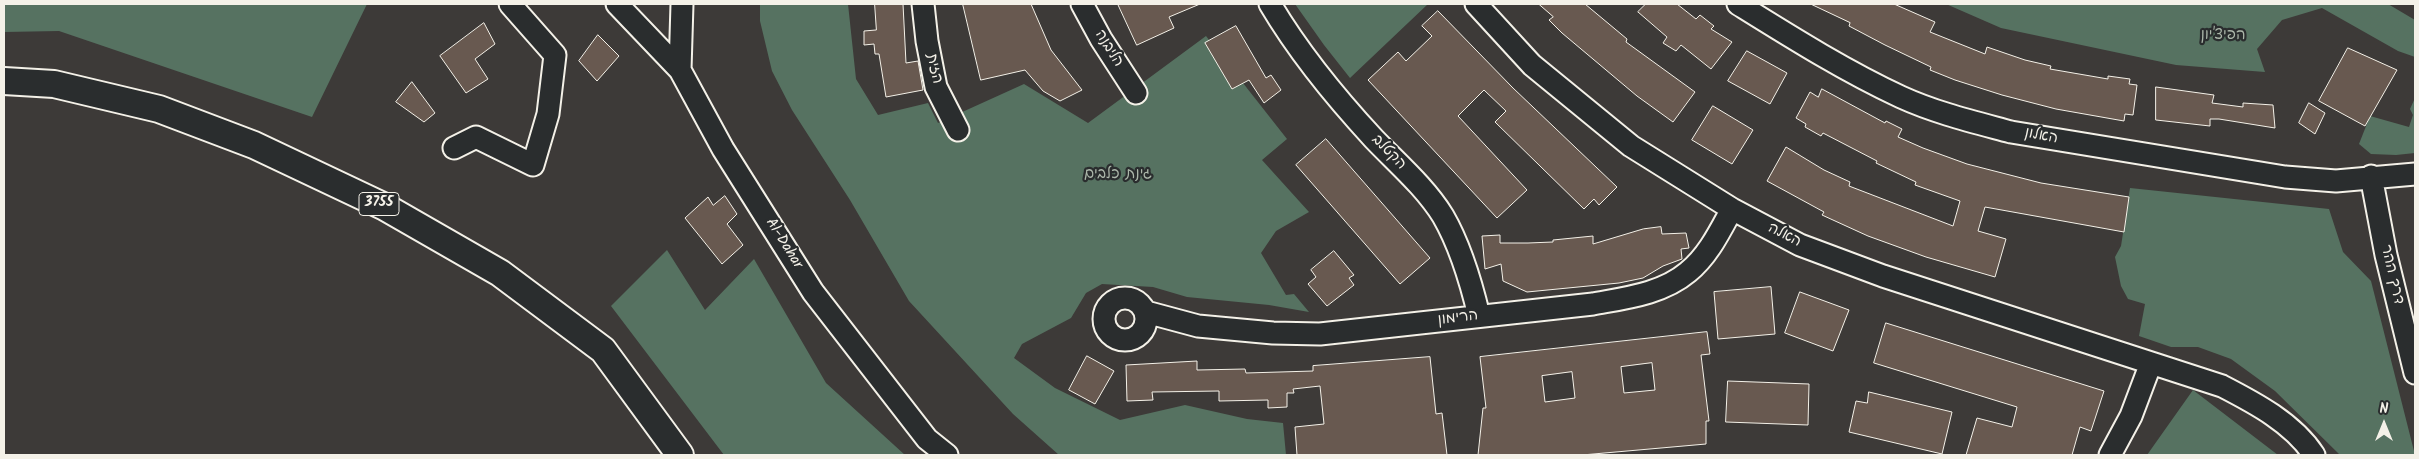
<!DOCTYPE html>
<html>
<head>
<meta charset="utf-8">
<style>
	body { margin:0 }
	#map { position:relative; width:2419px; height:459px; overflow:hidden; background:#3d3a38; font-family:Kalam,sans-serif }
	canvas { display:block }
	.frame { position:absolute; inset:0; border:5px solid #f4f1e8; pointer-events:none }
	.north { position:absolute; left:2359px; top:399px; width:50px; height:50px; -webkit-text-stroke:4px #2a2d2e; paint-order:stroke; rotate:0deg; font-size:14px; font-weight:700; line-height:20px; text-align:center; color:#f4f1e8 }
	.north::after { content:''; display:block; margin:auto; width:18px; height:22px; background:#f4f1e8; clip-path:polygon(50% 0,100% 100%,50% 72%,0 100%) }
</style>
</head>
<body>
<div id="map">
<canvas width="2419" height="459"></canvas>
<div class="frame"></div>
<div class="north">N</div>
</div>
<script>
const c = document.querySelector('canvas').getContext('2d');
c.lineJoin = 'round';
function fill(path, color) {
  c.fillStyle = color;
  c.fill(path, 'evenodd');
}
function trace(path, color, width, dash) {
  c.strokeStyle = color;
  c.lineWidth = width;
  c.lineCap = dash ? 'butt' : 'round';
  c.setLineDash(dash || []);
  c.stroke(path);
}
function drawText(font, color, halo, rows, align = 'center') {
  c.font = font + ' Kalam,"Playpen Sans Hebrew",sans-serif';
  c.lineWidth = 4.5;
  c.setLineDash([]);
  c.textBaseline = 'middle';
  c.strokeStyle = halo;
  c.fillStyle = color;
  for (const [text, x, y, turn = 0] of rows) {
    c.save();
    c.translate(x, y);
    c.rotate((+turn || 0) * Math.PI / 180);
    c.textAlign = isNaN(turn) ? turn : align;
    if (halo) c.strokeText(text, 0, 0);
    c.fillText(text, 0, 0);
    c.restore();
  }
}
const green = new Path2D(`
	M4 4H367L312 117 59 31 4 32Z
	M760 4H848L856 79 878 115 928 103 938 123 1024 84 1088 123 1206 36 1287 139 1262 160 1309 212 1276 231 1261 253 1286 295 1294 294 1309 312 1269 305 1187 297 1153 287 1102 284 1086 293 1071 318 1022 344 1014 358 1055 388 1120 420 1185 405 1247 419 1283 423 1286 455H1059L1013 414 909 301 850 200 792 110 772 71 760 21Z
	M1295 4H1428L1350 78 1324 45Z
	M1946 4H2388L2415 20V57L2398 51 2322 8 2282 20 2257 49 2265 72 2176 65 2001 28Z
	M2415 98V153L2396 155 2371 154 2359 144 2370 116 2409 127 2413 115 2410 109Z
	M2130 188 2329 209 2343 252 2371 281 2415 455H2340L2275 391 2231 359 2198 347H2171L2139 336 2145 304 2128 299 2121 286 2115 257 2121 246Z
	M667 250 705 310 754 259 826 383 905 455H724L611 306Z
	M2193 390 2278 455H2147Z`);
const building = new Path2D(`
	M875 4H903L906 63 918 61 923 90 886 97 879 54H875L874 44 864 45V31L876 30Z
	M963 4H1031L1051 50 1082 90 1060 101 1043 91 1025 70 981 80Z
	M1118 4H1200L1169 17 1174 28 1137 45Z
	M1539 4H1585L1627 39 1626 42 1695 92 1673 122 1637 96 1562 33 1549 20 1553 17Z
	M1646 4H1677L1696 19 1700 15 1714 26 1711 29 1732 42 1711 69 1681 45 1676 51 1663 43 1667 37 1638 12Z
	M1811 4H1894L1935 22 1930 32 1985 54 1987 47 2025 60 2051 66 2050 69 2108 79V76L2130 79 2129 84 2137 85 2133 115 2125 114 2124 121 2056 109 2002 95 1955 80 1930 70 1931 67 1885 45 1849 26 1850 23Z
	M1438 11 1513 88 1617 187 1599 205 1594 199 1584 209 1495 122 1506 111 1484 90 1458 116 1527 190 1497 218 1368 80 1398 52 1406 61 1432 36 1422 26Z
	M484 23 495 44 475 59 488 79 466 93 440 56Z
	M1236 26 1266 78 1271 75 1281 90 1264 103 1249 80 1232 89 1205 43Z
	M598 35 619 56 597 81 579 61Z
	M2348 48 2397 70 2365 126 2319 101Z
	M1747 51 1787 73 1770 104 1728 81Z
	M412 82 435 113 424 122 396 102Z
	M2156 87 2214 95 2212 103 2243 107V103L2273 105 2275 128 2219 119H2210V126L2156 120Z
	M1822 89 1885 123 1886 121 1902 129 1898 137 1923 148 1967 164 2041 183 2129 197 2124 232 1985 207 1978 231 2006 239 1995 277 1926 257 1868 236 1822 215 1824 212 1767 181 1786 147 1824 170 1850 182 1849 186 1953 226 1960 201 1915 185 1916 182 1876 163 1877 161 1823 133 1821 136 1805 127 1806 124 1796 118 1810 92 1818 97Z
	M2309 103 2325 113 2315 134 2299 123Z
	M1713 106 1753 130 1732 164 1692 140Z
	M1326 139 1430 258 1400 284 1296 165Z
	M725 196 737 214 727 224 743 245 722 264 685 218 708 197 713 205Z
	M1661 227 1662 234 1686 233 1689 248 1681 249 1682 259 1663 266 1643 278 1619 283 1527 292 1503 281 1501 264 1485 269 1482 236 1500 235V243H1528L1553 242V240L1593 236V244L1643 229Z
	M1334 251 1354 275 1349 278 1354 285 1327 306 1308 284 1316 277 1311 270Z
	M1771 287 1775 334 1718 339 1714 292Z
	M1800 292 1849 310 1833 351 1785 333Z
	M1886 323 2104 391 2091 431 2080 427 2072 455H1966L1977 418 2012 427 2017 407 1874 363Z
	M1707 332 1710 354 1701 355 1709 421H1706V444L1582 455H1478L1483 408H1486L1480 357ZM1652 363 1655 390 1624 393 1621 367ZM1572 372 1575 398 1545 402 1542 376Z
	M1087 356 1114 371 1095 404 1069 390Z
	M1430 357 1436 414 1442 413 1447 455H1297L1295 427 1324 424 1320 386 1293 389 1294 393H1287V407L1268 408V400L1219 401V391L1152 392 1153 400 1127 401 1126 365 1197 361V370L1245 369 1246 373 1313 371V366Z
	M1728 381 1809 384 1808 425 1726 422Z
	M1869 392 1952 412 1942 454 1849 432 1856 401 1867 403Z`);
const minor = new Path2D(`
	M617 4 680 70
	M682 4 680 70 723 149 813 292 927 439 947 455
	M923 4 927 41 936 87 958 130
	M1082 4 1101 39 1136 93
	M1270 4C1299 53 1336 98 1374 139 1398 164 1425 187 1443 216 1461 247 1471 282 1479 316
	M1476 4 1532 65 1631 146 1732 209 1800 245 1883 276 2222 386C2255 403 2293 423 2314 455
	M1738 4C1791 37 1845 71 1901 97 1936 113 1974 122 2011 132L2285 177 2336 181 2415 174
	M454 148 476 137 533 165 548 114 555 55 510 4
	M2371 176 2386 255 2415 373
	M1104 319a21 21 0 1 1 42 0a21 21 0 1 1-42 0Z
	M1146 312 1198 326 1273 333 1320 334 1593 304C1625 298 1662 294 1688 272 1708 256 1720 231 1732 209
	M2110 455 2131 416 2151 363`);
const major = new Path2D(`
	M4 81 54 84 159 109 254 145 385 207 500 273 603 350 680 455`);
const shields = [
	[379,204,40]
];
const shieldNames = [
	["3755",379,204]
];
const parkNames = [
	["הפיצ'יון",2223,36],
	["גינת כלבים",1118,175]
];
const streetNames = [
	["הליבנה",1108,49,58],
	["הזית",933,69,77],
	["האלון",2041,137,11],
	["הקטלב",1388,153,46],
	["האלה",1784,236,27],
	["Al-Dahar",783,244,58],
	["דרך ההר",2391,275,77],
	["הרימון",1458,319,-7]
];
fill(green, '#567261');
fill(building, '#685950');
trace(building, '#f4f1e8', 1);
trace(minor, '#f4f1e8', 25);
trace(major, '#f4f1e8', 30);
trace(minor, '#2a2d2e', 21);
trace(major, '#2a2d2e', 26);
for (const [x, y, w] of shields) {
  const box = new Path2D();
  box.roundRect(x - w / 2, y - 11.5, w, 23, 4);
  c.fillStyle = '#2a2d2e';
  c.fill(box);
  trace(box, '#f4f1e8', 1);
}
drawText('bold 14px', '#f4f1e8', null, shieldNames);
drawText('15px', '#adb8ab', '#2a2d2e', parkNames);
drawText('15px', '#f4f1e8', '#2a2d2e', streetNames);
</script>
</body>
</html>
